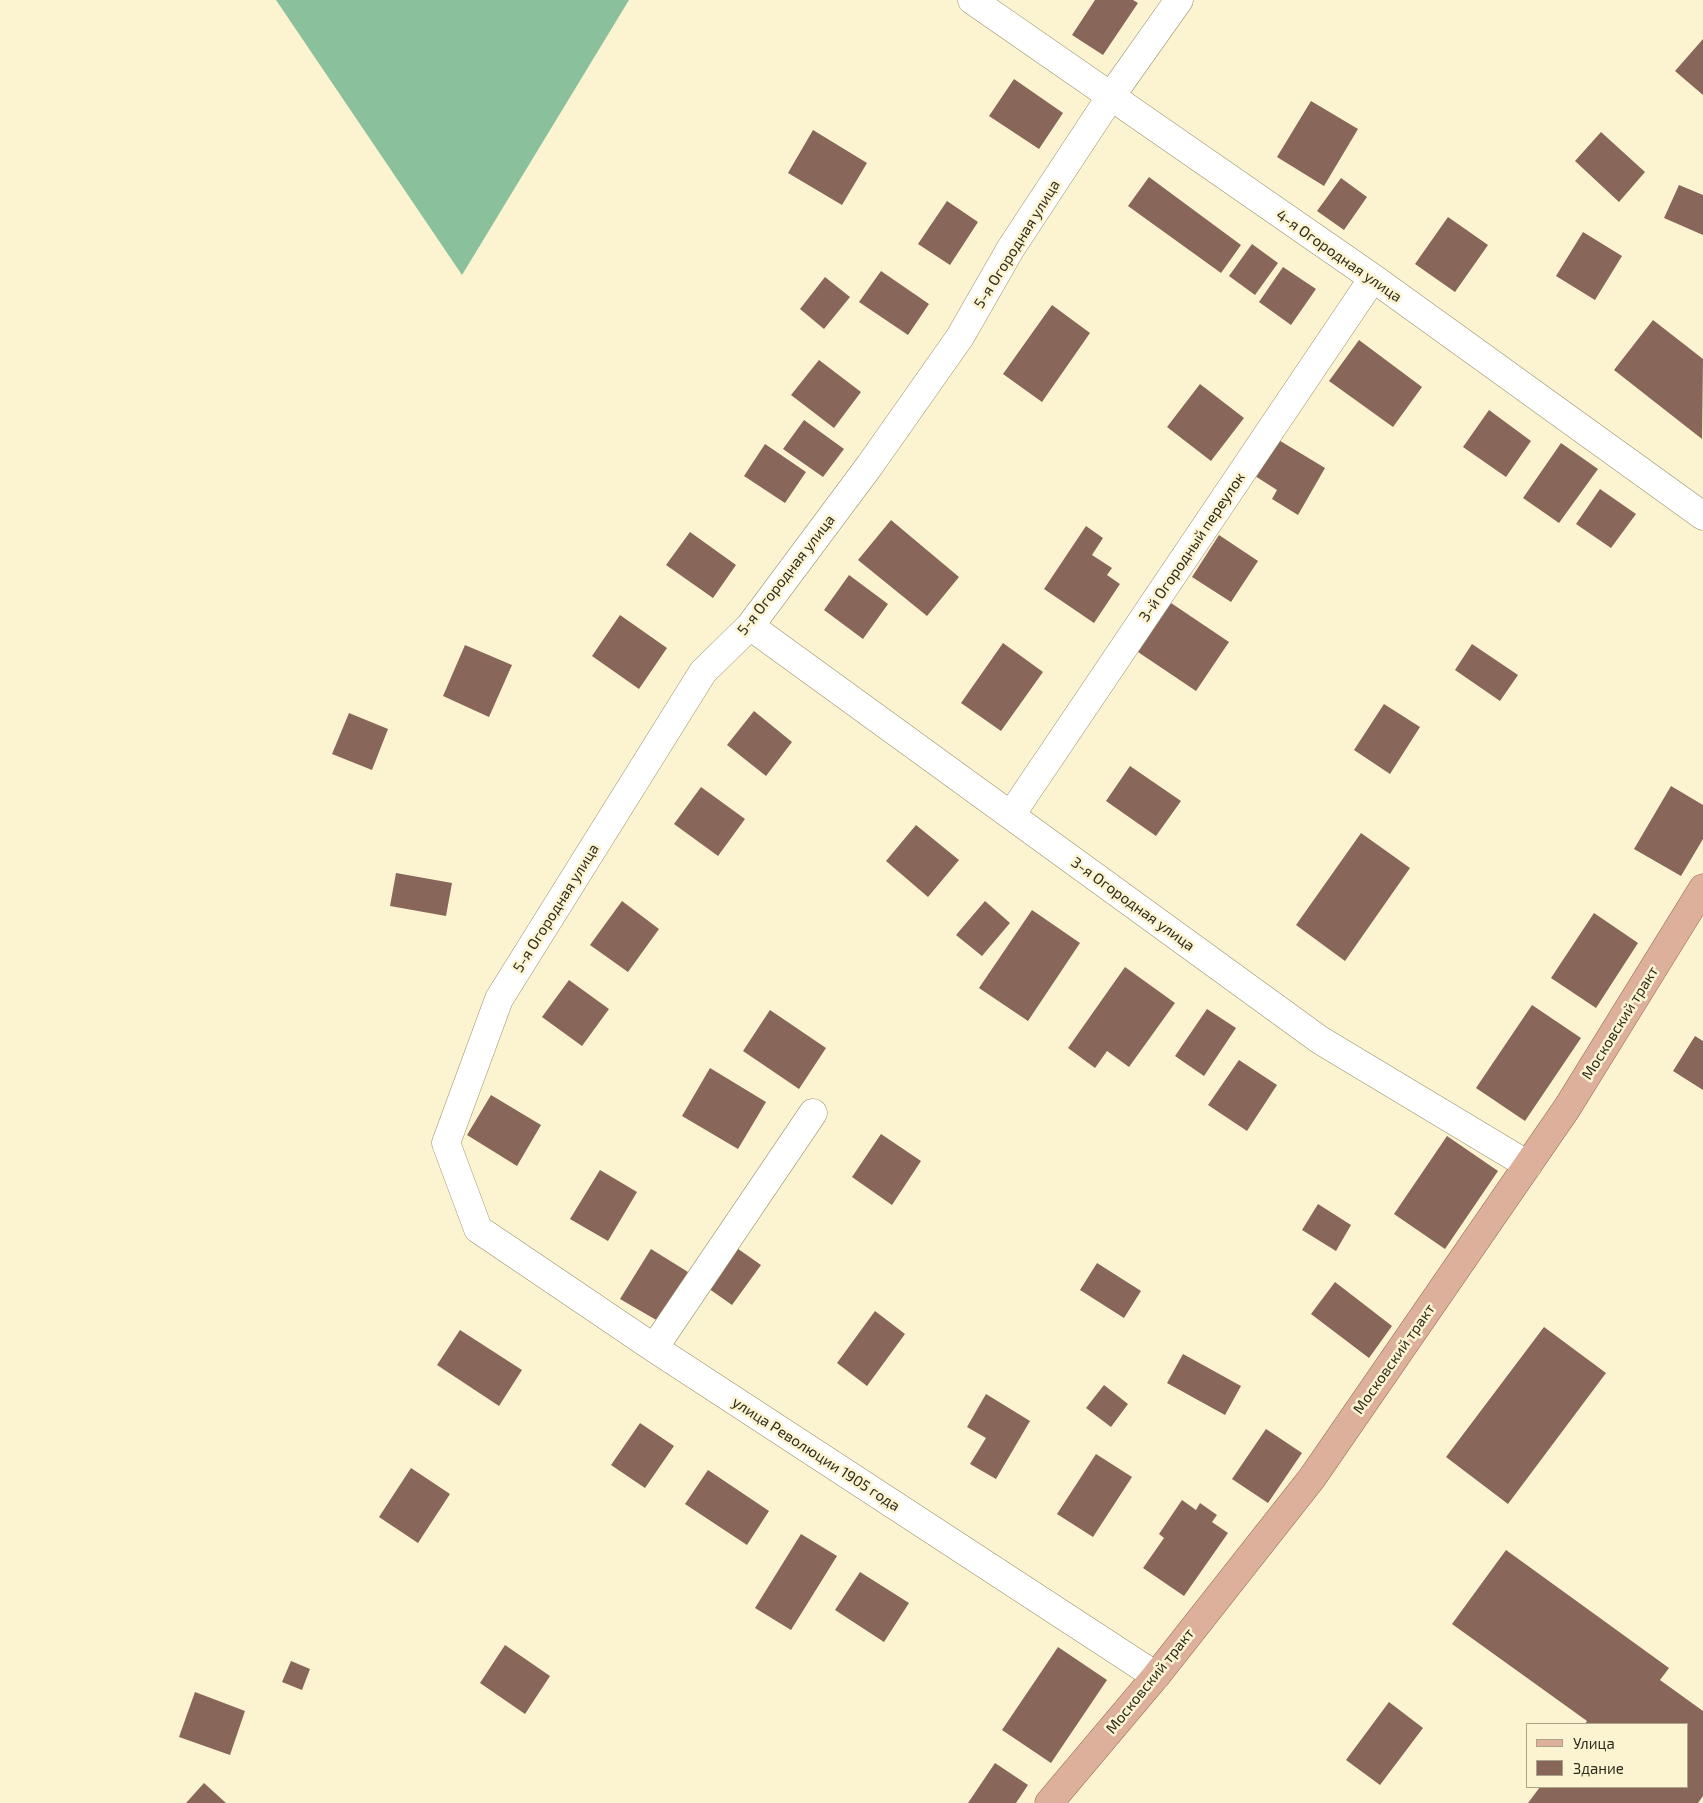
<!DOCTYPE html>
<html>
<head>
<meta charset="utf-8">
<style>
	body { margin:0 }
	#map { position:relative; width:1703px; height:1803px; overflow:hidden; background:#fcf4d0; font-family:"Exo 2",sans-serif }
	canvas { display:block }
	.legend { position:absolute; left:1526px; top:1723px; width:162px; height:65px; box-sizing:border-box; background:#fcf4d0; border:1px solid #aaa488; margin:0; padding:6px 9px; list-style:none; font-size:15px; color:#2e2b1d }
	.legend li { display:flex; align-items:center; gap:10px; height:25px }
	.legend b { width:25px; border:1px solid #aaa488 }
</style>
</head>
<body>
<div id="map">
<canvas width="1703" height="1803"></canvas>
<ul class="legend">
<li><b style="height:6px;background:#ddb09c"></b>Улица</li>
<li><b style="height:14px;background:#88665a"></b>Здание</li>
</ul>
</div>
<script>
const c = document.querySelector('canvas').getContext('2d');
c.lineJoin = 'round';
function fill(path, color) {
  c.fillStyle = color;
  c.fill(path, 'evenodd');
}
function trace(path, color, width, dash) {
  c.strokeStyle = color;
  c.lineWidth = width;
  c.lineCap = dash ? 'butt' : 'round';
  c.setLineDash(dash || []);
  c.stroke(path);
}
function drawText(font, color, halo, rows, align = 'center') {
  c.font = font + ' "Exo 2",sans-serif';
  c.lineWidth = 5;
  c.setLineDash([]);
  c.textBaseline = 'middle';
  c.strokeStyle = halo;
  c.fillStyle = color;
  for (const [text, x, y, turn = 0] of rows) {
    c.save();
    c.translate(x, y);
    c.rotate((+turn || 0) * Math.PI / 180);
    c.textAlign = isNaN(turn) ? turn : align;
    if (halo) c.strokeText(text, 0, 0);
    c.fillText(text, 0, 0);
    c.restore();
  }
}
const forest = new Path2D(`
	M276 0H629L462 275Z`);
const building = new Path2D(`
	M1095 0H1133L1138 3 1103 55 1072 35Z
	M1703 39V95L1675 71Z
	M1014 79 1063 113 1039 149 989 116Z
	M1311 101 1358 129 1324 186 1277 157Z
	M813 130 867 163 842 205 788 173Z
	M1601 132 1645 172 1619 202 1575 161Z
	M1149 177 1241 245 1221 273 1128 206Z
	M1341 178 1367 197 1344 230 1317 211Z
	M1679 185 1703 195V235L1664 218Z
	M947 201 978 222 950 265 918 244Z
	M1448 217 1488 245 1455 292 1415 264Z
	M1583 232 1622 256 1595 300 1556 276Z
	M1252 244 1278 263 1255 295 1229 276Z
	M1283 267 1316 289 1291 325 1259 302Z
	M881 271 929 304 908 335 859 302Z
	M825 277 850 297 824 329 800 309Z
	M1052 305 1090 333 1042 402 1003 374Z
	M1653 320 1703 359 1702 439 1614 370Z
	M1359 340 1422 387 1393 427 1329 381Z
	M819 360 861 392 834 428 791 395Z
	M1200 384 1244 418 1211 461 1167 427Z
	M1489 410 1531 441 1506 477 1463 447Z
	M804 420 844 449 823 477 783 449Z
	M1277 439 1325 468 1298 515 1272 499 1277 490 1255 476Z
	M1561 443 1598 469 1559 523 1523 498Z
	M765 444 806 472 785 503 744 476Z
	M1600 489 1636 514 1611 548 1576 524Z
	M891 520 959 577 927 616 858 560Z
	M1086 526 1103 538 1092 555 1112 568 1107 575 1120 584 1094 623 1044 589Z
	M690 532 736 565 713 598 666 565Z
	M1219 535 1258 561 1231 602 1192 577Z
	M849 575 888 604 863 639 824 610Z
	M1171 603 1229 642 1196 691 1138 652Z
	M620 615 667 648 639 689 592 656Z
	M1003 643 1043 672 1001 731 961 703Z
	M1472 644 1518 675 1500 701 1455 670Z
	M465 645 512 665 489 717 443 696Z
	M1384 704 1420 727 1390 774 1354 750Z
	M754 711 792 742 766 776 727 745Z
	M349 713 388 729 372 770 332 754Z
	M1130 766 1181 801 1156 836 1106 801Z
	M1671 786 1703 805V839L1681 876 1634 849Z
	M701 787 745 819 718 856 674 824Z
	M916 825 959 860 928 897 886 861Z
	M1361 833 1410 868 1345 961 1296 925Z
	M396 873 452 883 446 916 390 906Z
	M622 901 659 929 628 972 590 945Z
	M985 901 1010 923 982 956 956 935Z
	M1032 910 1080 943 1028 1021 979 988Z
	M1594 913 1638 943 1596 1008 1551 978Z
	M1125 967 1175 1003 1129 1067 1107 1051 1095 1068 1068 1048Z
	M569 980 609 1009 582 1046 542 1017Z
	M1532 1005 1581 1038 1525 1121 1476 1088Z
	M1207 1009 1236 1028 1204 1076 1175 1056Z
	M770 1010 826 1048 799 1089 743 1051Z
	M1695 1036 1703 1041V1090L1673 1071Z
	M1239 1060 1277 1085 1247 1131 1208 1105Z
	M710 1068 766 1102 738 1149 682 1116Z
	M491 1095 541 1125 517 1166 467 1135Z
	M881 1134 921 1161 892 1205 852 1177Z
	M1447 1136 1498 1171 1445 1249 1394 1214Z
	M600 1170 637 1192 608 1241 570 1219Z
	M1318 1204 1351 1225 1336 1251 1302 1230Z
	M734 1246 761 1265 732 1305 705 1286Z
	M651 1249 688 1272 658 1321 620 1299Z
	M1097 1263 1141 1291 1124 1318 1080 1290Z
	M1335 1282 1392 1326 1369 1358 1311 1314Z
	M875 1311 905 1334 867 1386 837 1363Z
	M1544 1327 1606 1373 1508 1504 1446 1457Z
	M460 1330 522 1370 499 1406 437 1365Z
	M1183 1354 1241 1386 1225 1415 1167 1383Z
	M1104 1385 1128 1404 1111 1427 1086 1408Z
	M986 1394 1030 1421 996 1479 970 1464 986 1438 967 1427Z
	M640 1423 674 1446 645 1488 611 1465Z
	M1266 1429 1302 1453 1268 1503 1232 1479Z
	M1096 1454 1132 1477 1093 1537 1057 1514Z
	M411 1468 450 1494 418 1543 379 1517Z
	M708 1470 769 1511 747 1545 685 1504Z
	M1182 1500 1196 1510 1200 1503 1217 1515 1212 1522 1228 1533 1184 1596 1143 1568 1164 1538 1159 1534Z
	M801 1534 837 1556 791 1630 755 1608Z
	M1506 1550 1669 1668 1660 1680 1703 1711V1796L1698 1803H1528L1540 1787H1687V1724H1585L1587 1721 1452 1624Z
	M860 1572 909 1603 884 1642 835 1610Z
	M505 1645 550 1676 525 1714 480 1683Z
	M1058 1647 1107 1680 1051 1763 1002 1730Z
	M291 1661 310 1669 302 1690 282 1682Z
	M195 1692 245 1711 230 1755 179 1737Z
	M1389 1702 1423 1728 1380 1785 1346 1760Z
	M995 1763 1028 1785 1016 1803H968Z
	M204 1783 226 1803H186Z`);
const minor = new Path2D(`
	M972 0 1373 278 1703 516
	M750 626 1320 1040 1528 1165
	M1011 815 1373 278
	M654 1348 813 1113
	M1156 1676 654 1348 478 1229 446 1143 499 999 703 672 750 626 870 465 960 337 1011 248 1111 96 1179 0`);
const major = new Path2D(`
	M1049 1803 1156 1676 1312 1478 1567 1108 1703 888`);
const streetNames = [
	["5-я Огородная улица",1017,244,-58],
	["4-я Огородная улица",1339,256,35],
	["3-й Огородный переулок",1192,547,-56],
	["5-я Огородная улица",786,575,-52],
	["3-я Огородная улица",1133,904,36],
	["5-я Огородная улица",556,908,-58],
	["Московский тракт",1620,1023,-58],
	["Московский тракт",1394,1359,-55],
	["улица Революции 1905 года",816,1454,33],
	["Московский тракт",1150,1681,-51]
];
fill(forest, '#8bc09c');
fill(building, '#88665a');
trace(minor, '#98916f', 29);
trace(major, '#915f45', 29);
trace(minor, '#fff', 28);
trace(major, '#ddb09c', 28);
drawText('15px', '#2e2b1d', '#fcf4d0', streetNames);
</script>
</body>
</html>
